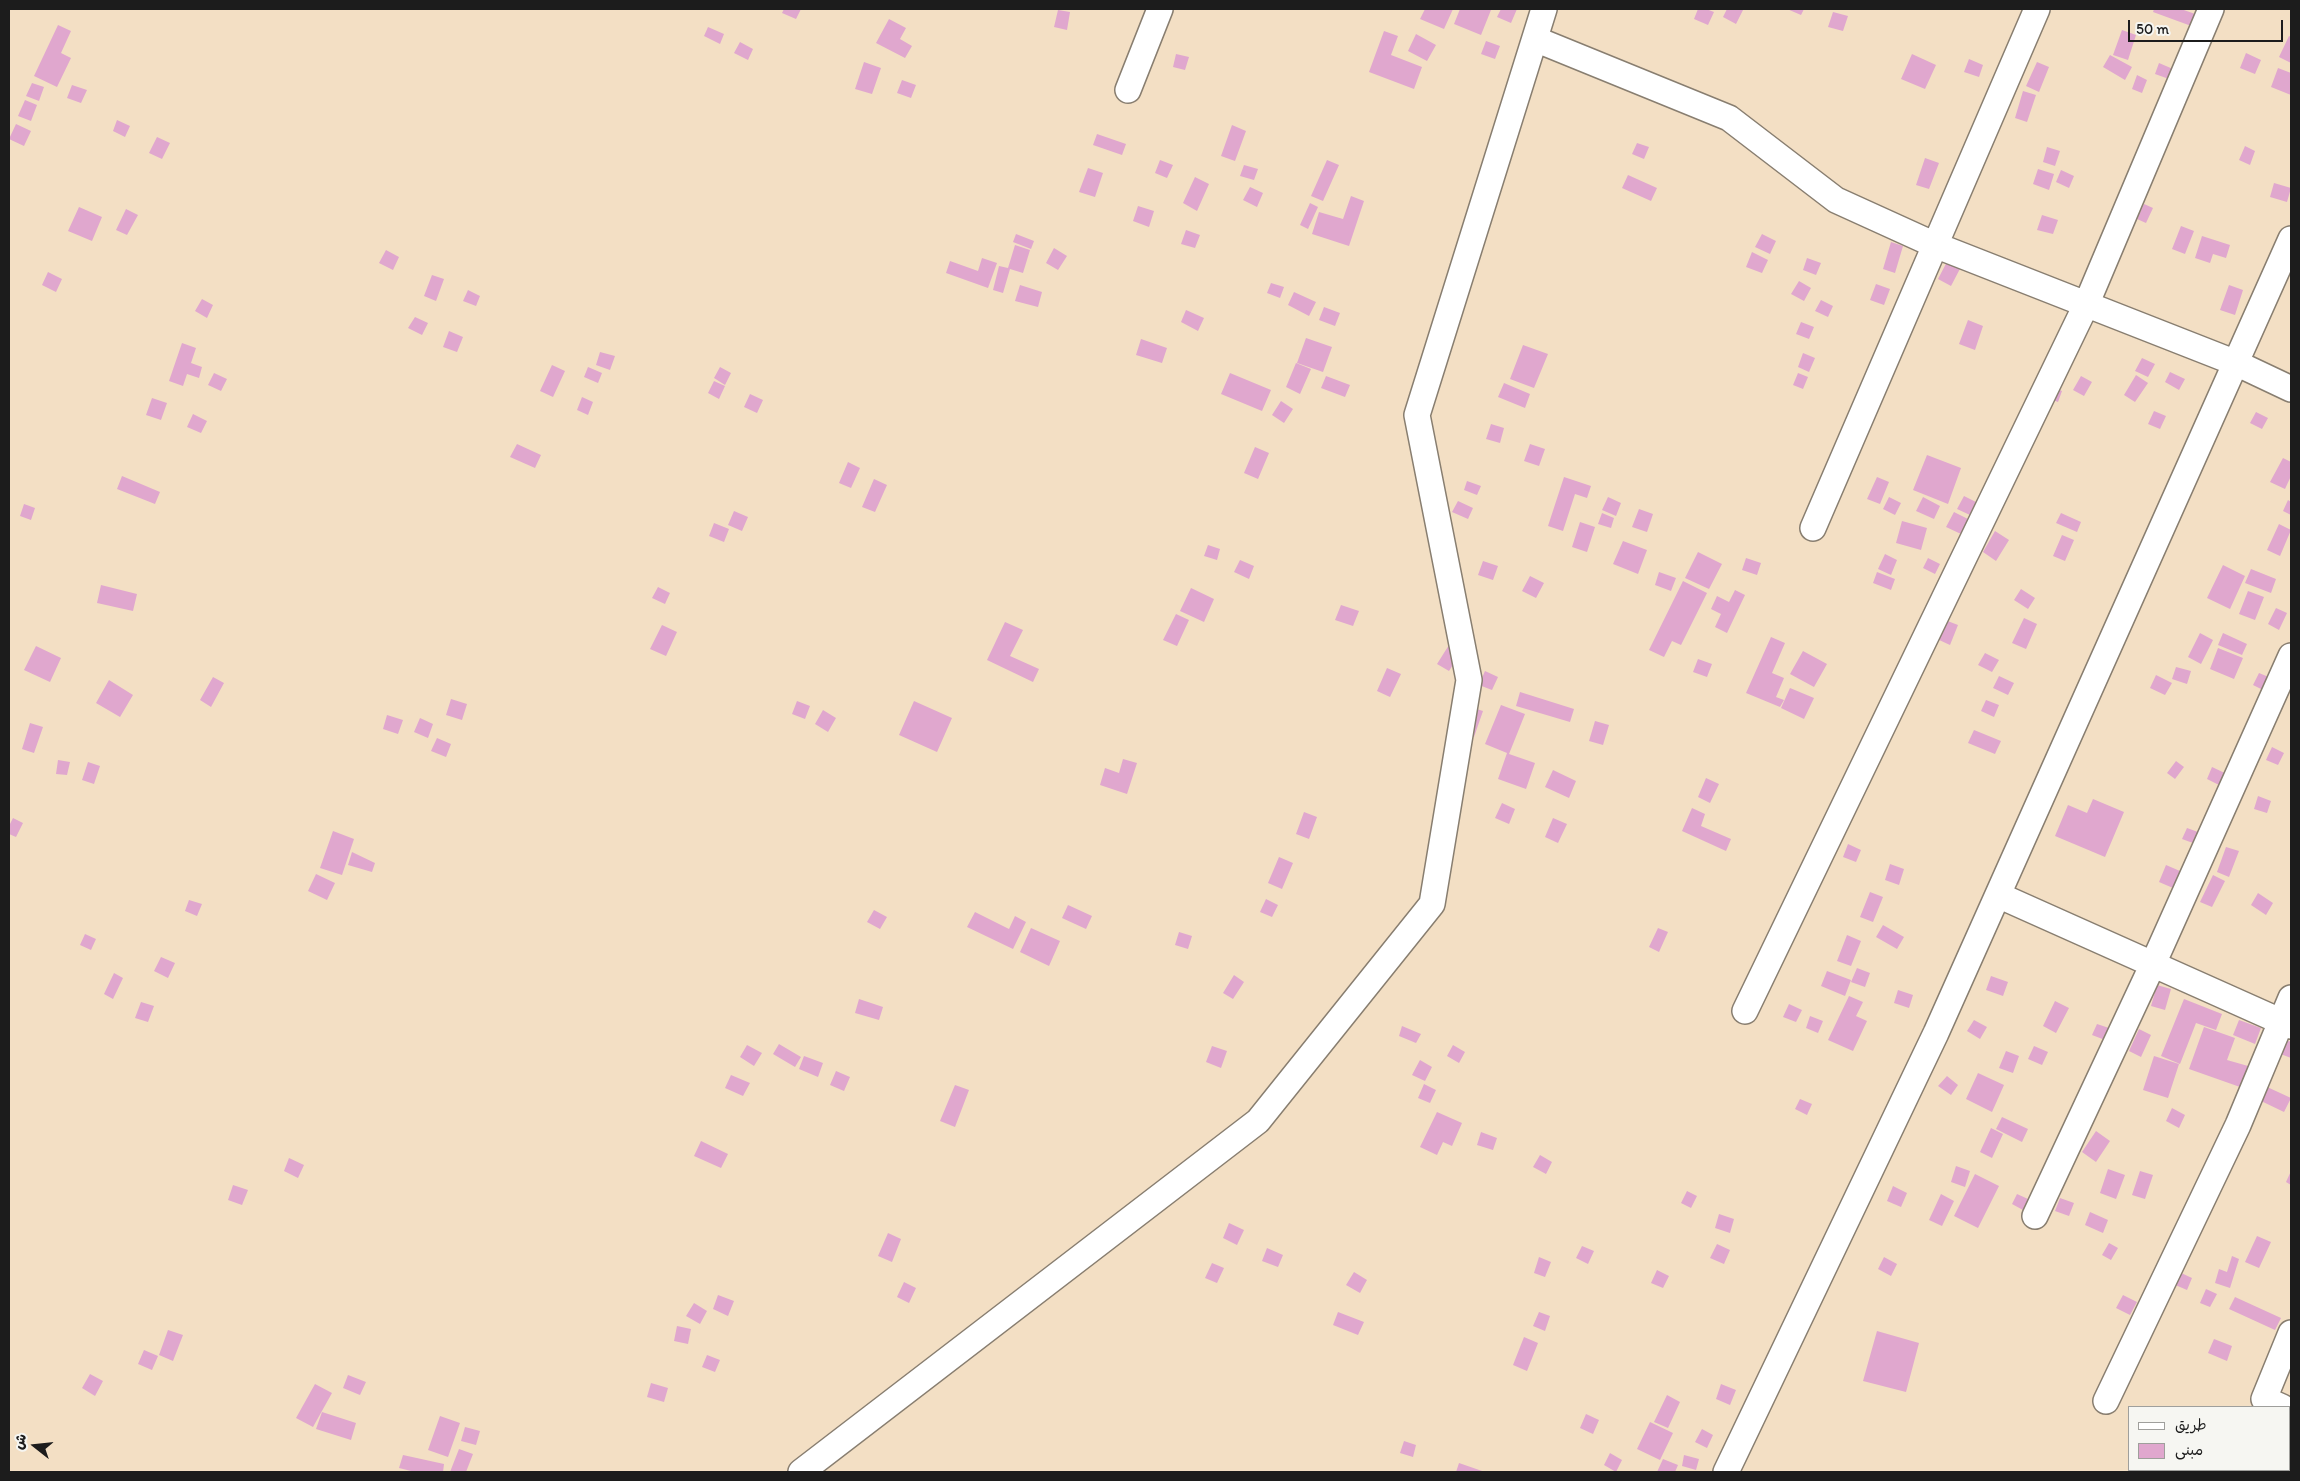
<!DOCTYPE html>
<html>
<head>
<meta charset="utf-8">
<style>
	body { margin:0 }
	#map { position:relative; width:2300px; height:1481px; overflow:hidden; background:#f3dfc4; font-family:Itim,"Playpen Sans Arabic",sans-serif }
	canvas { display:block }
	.frame { position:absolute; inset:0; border:10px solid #1c1c1c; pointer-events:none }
	.legend { position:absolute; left:2128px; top:1406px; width:162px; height:65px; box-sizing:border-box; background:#f6f6f2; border:1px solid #9f9f9c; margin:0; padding:6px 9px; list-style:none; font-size:15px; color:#1c1c1c }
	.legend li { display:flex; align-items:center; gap:10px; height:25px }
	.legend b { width:25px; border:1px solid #9f9f9c }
	.north { position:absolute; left:10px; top:1421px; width:50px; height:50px; -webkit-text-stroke:4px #f6f6f2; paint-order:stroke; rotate:286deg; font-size:14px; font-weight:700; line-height:20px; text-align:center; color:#1c1c1c }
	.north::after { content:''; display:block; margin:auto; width:18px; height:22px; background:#1c1c1c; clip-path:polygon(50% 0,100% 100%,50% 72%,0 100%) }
	.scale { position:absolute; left:2128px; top:20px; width:155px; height:22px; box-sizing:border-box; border:2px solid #1c1c1c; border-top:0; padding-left:6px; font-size:15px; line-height:18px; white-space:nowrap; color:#1c1c1c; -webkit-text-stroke:4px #f6f6f2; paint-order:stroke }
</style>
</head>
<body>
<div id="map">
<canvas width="2300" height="1481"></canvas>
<div class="frame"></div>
<ul class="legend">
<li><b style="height:6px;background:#fff"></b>طريق</li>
<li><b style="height:14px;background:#e0a7ce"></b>مبنى</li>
</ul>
<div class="north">ش</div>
<div class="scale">50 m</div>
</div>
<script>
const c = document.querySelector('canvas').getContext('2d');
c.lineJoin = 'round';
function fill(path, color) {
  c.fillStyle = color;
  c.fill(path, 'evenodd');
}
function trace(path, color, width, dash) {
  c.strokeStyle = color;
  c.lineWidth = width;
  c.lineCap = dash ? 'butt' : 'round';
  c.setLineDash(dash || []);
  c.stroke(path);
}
const building = new Path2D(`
	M784 9H801L796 19 782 13Z
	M1425 9H1453L1444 29 1420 19Z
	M1460 9 1491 10 1481 35 1454 24Z
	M1501 9H1517L1511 23 1497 17Z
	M1698 9H1706L1714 12 1708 25 1694 19Z
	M1727 9 1743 10 1736 24 1723 17Z
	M1787 9H1804L1801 15Z
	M2154 9H2181L2198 15 2194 27 2153 12Z
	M1058 10 1070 12 1067 30 1054 27Z
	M1833 12 1848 16 1843 31 1828 27Z
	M889 19 906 28 900 39 912 46 905 58 876 43Z
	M58 25 71 31 61 53 71 58 57 87 34 76Z
	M708 27 724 34 720 44 704 36Z
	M2122 30 2136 35 2128 60 2113 55Z
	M1384 31 1398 36 1391 55 1422 67 1414 89 1369 72Z
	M1416 34 1436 45 1427 61 1408 51Z
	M2289 36 2291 37V63L2279 57Z
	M1486 41 1500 46 1495 59 1481 54Z
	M740 42 753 49 748 60 734 53Z
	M2246 53 2261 60 2255 74 2240 68Z
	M1176 54 1189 57 1185 70 1173 67Z
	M1912 54 1936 65 1925 89 1901 79Z
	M2110 55 2132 67 2125 80 2103 67Z
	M1969 59 1983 65 1979 77 1964 72Z
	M864 62 881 68 872 94 855 89Z
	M2037 62 2049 67 2039 92 2026 86Z
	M2159 63 2173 69 2169 79 2155 74Z
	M2278 68 2291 73V95L2271 87Z
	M2137 75 2147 80 2142 93 2132 89Z
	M902 80 916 85 911 98 897 93Z
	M32 83 44 87 39 101 26 96Z
	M72 85 87 90 81 103 67 98Z
	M2023 91 2036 95 2027 122 2015 118Z
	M25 100 37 105 31 121 18 116Z
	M117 120 130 126 125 137 113 131Z
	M16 124 31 131 24 146 9 139Z
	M1232 125 1246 131 1235 161 1221 156Z
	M1097 134 1126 144 1122 155 1093 145Z
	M157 137 170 143 162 159 149 153Z
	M1637 143 1649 147 1644 159 1632 154Z
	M2245 146 2255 151 2250 165 2239 160Z
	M2047 147 2060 151 2055 166 2043 162Z
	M1925 158 1939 163 1929 189 1916 185Z
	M1160 160 1173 165 1167 178 1155 173Z
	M1327 160 1339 165 1323 201 1311 196Z
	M1244 165 1258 169 1254 180 1240 176Z
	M1088 168 1103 173 1095 197 1079 192Z
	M2038 169 2054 174 2049 190 2033 184Z
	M2061 170 2074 176 2069 188 2056 182Z
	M1628 175 1657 188 1651 201 1622 188Z
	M1195 177 1209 184 1197 211 1183 203Z
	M2274 183 2291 188 2287 202 2270 197Z
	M1250 187 1263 193 1257 207 1243 200Z
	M1351 196 1364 201 1349 246 1312 234 1319 212 1343 219Z
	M1310 203 1318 207 1308 229 1300 225Z
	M2144 204 2153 208 2146 223 2137 219Z
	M1138 206 1154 211 1149 227 1133 221Z
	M79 207 102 217 92 241 68 231Z
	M126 209 138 215 127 235 116 230Z
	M2042 215 2058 220 2053 234 2037 230Z
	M2181 226 2194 231 2185 254 2172 249Z
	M1186 230 1200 235 1195 248 1181 244Z
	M1016 234 1034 241 1031 249 1013 242Z
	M1762 234 1776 241 1770 254 1755 247Z
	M2202 236 2230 245 2226 258 2213 254 2210 263 2195 258Z
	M1891 242 1903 246 1895 273 1883 269Z
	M1015 245 1030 250 1023 273 1010 269 1003 293 993 290 999 266 1008 268Z
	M1054 248 1067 256 1058 270 1046 263Z
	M386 250 399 257 393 270 379 263Z
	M1752 252 1768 260 1762 273 1746 267Z
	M1950 256 1963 263 1951 286 1938 279Z
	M982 258 997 263 988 288 946 273 950 261 978 271Z
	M1807 258 1821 263 1816 275 1803 270Z
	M48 272 62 279 56 292 42 285Z
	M432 275 444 279 436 301 424 296Z
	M1799 281 1811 288 1804 301 1791 294Z
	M1271 283 1284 287 1280 298 1267 293Z
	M1876 284 1890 289 1884 305 1870 300Z
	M1020 285 1042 292 1038 307 1015 301Z
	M2229 285 2243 290 2235 315 2220 310Z
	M468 290 480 296 476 306 463 301Z
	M1294 292 1316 302 1309 316 1288 305Z
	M202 299 213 305 207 318 195 311Z
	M1821 300 1833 306 1828 317 1815 311Z
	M1324 307 1340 313 1335 326 1319 320Z
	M1186 310 1204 318 1198 331 1181 322Z
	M415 317 428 323 422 335 408 328Z
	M1968 320 1983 326 1975 350 1959 344Z
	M1801 322 1814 327 1809 339 1796 334Z
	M449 331 463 337 457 352 443 347Z
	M1306 338 1332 347 1323 372 1297 363Z
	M1141 339 1167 348 1162 363 1136 355Z
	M182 343 196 348 191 363 202 367 199 378 187 374 183 386 169 381Z
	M1523 345 1548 354 1534 388 1510 379Z
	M600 352 615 356 610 370 596 365Z
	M1803 353 1815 358 1809 372 1798 367Z
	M2142 358 2155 364 2148 377 2135 371Z
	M1296 363 1311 369 1300 394 1286 387Z
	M552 365 565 371 553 397 540 391Z
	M588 367 602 373 598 383 584 377Z
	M720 367 731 373 725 385 714 378Z
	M2170 372 2185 379 2179 390 2165 382Z
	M214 373 227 379 221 391 208 385Z
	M1230 373 1271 390 1262 411 1221 394Z
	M1798 373 1808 377 1803 389 1793 385Z
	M2136 375 2148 383 2135 402 2124 395Z
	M1326 376 1350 385 1345 397 1321 388Z
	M2081 376 2092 382 2084 396 2073 390Z
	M714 381 725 386 719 399 708 393Z
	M1504 383 1530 394 1525 408 1498 397Z
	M2047 385 2062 391 2058 402 2042 396Z
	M750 394 763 400 757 413 744 407Z
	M582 397 593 402 588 415 577 410Z
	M152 398 167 403 161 420 146 415Z
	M1281 401 1293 409 1284 423 1272 415Z
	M2154 411 2166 416 2160 429 2148 424Z
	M2256 412 2268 418 2262 429 2250 423Z
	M193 414 207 421 201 433 187 427Z
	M1491 424 1504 428 1500 443 1486 439Z
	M517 444 541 455 535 468 510 457Z
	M1530 444 1545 449 1539 466 1524 461Z
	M1255 447 1269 453 1258 479 1244 473Z
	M1927 455 1961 468 1948 504 1913 490Z
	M2283 458 2291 462V476L2285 489 2270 482Z
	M848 462 860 468 851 488 839 483Z
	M122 476 160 492 155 504 117 489Z
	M1564 477 1591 486 1587 498 1575 494 1563 531 1548 526Z
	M1877 477 1889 482 1880 504 1867 499Z
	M874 479 887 485 875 512 862 507Z
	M1467 481 1481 486 1477 495 1464 490Z
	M1964 496 1976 502 1970 515 1957 509Z
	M1608 497 1621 503 1616 516 1602 510Z
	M1889 497 1901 503 1895 515 1883 509Z
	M1923 497 1940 506 1934 519 1916 511Z
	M2288 500 2291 502V515L2283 511Z
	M1458 501 1473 508 1468 519 1452 512Z
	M24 504 35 508 31 520 20 516Z
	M1639 509 1653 514 1647 532 1632 527Z
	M734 511 748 517 742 531 728 525Z
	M1954 512 1968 519 1961 534 1946 527Z
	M1602 513 1614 518 1611 528 1598 524Z
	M2061 513 2081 522 2077 532 2056 523Z
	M1902 521 1927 528 1921 550 1896 543Z
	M1580 522 1595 527 1587 552 1572 547Z
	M714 523 729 529 724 542 709 536Z
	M2279 524 2291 530 2280 556 2267 550Z
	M1995 531 2009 540 1996 561 1983 552Z
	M2062 535 2074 540 2065 561 2053 556Z
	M1623 541 1647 550 1638 574 1613 564Z
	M1208 545 1220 549 1217 560 1204 556Z
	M1698 552 1722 564 1709 589 1685 578Z
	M1885 554 1897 560 1891 575 1878 569Z
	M1746 558 1761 563 1757 575 1742 570Z
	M1928 558 1940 564 1935 574 1923 568Z
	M1240 560 1254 566 1249 579 1234 572Z
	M1483 561 1498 566 1493 580 1478 575Z
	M2223 565 2245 576 2230 609 2207 598Z
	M2251 569 2276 579 2271 593 2245 583Z
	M1659 572 1676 578 1671 591 1655 585Z
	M1877 572 1895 579 1891 590 1873 583Z
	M1530 576 1544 583 1536 598 1522 591Z
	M1683 581 1707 593 1681 645 1672 641 1664 657 1649 650Z
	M101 585 137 594 133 611 97 603Z
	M658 587 670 593 665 604 652 598Z
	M1191 588 1214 599 1204 622 1180 611Z
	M2021 589 2035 598 2028 609 2014 600Z
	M1735 590 1745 595 1727 633 1715 627 1721 614 1711 609 1717 596 1729 602Z
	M2248 591 2264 597 2255 620 2239 614Z
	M1341 605 1359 611 1353 626 1335 620Z
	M2276 608 2287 613 2279 630 2268 624Z
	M1176 614 1189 620 1177 646 1163 640Z
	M2024 618 2037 624 2026 649 2012 643Z
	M1945 620 1958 625 1950 645 1937 639Z
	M1005 622 1023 630 1010 656 1039 669 1033 682 987 660Z
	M662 625 677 632 666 656 650 649Z
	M2200 633 2213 640 2201 664 2188 657Z
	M2223 633 2247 644 2242 655 2218 645Z
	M1771 637 1785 643 1772 673 1784 678 1776 697 1784 700 1780 707 1746 693Z
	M1449 645 1461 652 1449 671 1437 664Z
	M36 646 61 658 50 682 24 670Z
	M2218 648 2243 658 2234 679 2210 669Z
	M1803 651 1827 664 1814 687 1790 674Z
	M1985 653 1999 660 1992 672 1978 665Z
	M1698 659 1712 664 1707 677 1693 672Z
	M2176 667 2191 671 2187 684 2172 679Z
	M1387 668 1401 674 1390 697 1377 691Z
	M1485 671 1498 677 1492 690 1479 685Z
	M2259 673 2271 678 2265 691 2253 685Z
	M2156 675 2172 683 2165 695 2150 688Z
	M1999 676 2014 683 2008 695 1993 688Z
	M213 677 224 683 211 707 200 700Z
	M109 680 133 695 120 717 96 703Z
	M1790 688 1814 698 1804 719 1781 708Z
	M1520 692 1574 709 1570 722 1516 706Z
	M451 699 467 704 462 720 446 715Z
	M1986 700 1999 705 1994 717 1981 711Z
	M797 701 810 706 805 719 792 714Z
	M914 701 952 718 937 752 899 735Z
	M1501 705 1525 714 1509 754 1535 763 1526 789 1498 779 1507 753 1485 744Z
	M1467 706 1483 711 1474 737 1458 732Z
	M823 710 836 718 828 732 815 724Z
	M387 715 403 720 398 734 383 729Z
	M420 718 433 724 428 738 414 732Z
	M1595 721 1609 725 1603 745 1589 741Z
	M30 723 43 727 34 753 22 749Z
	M1974 730 2001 741 1995 754 1968 743Z
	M437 738 451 744 446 757 431 751Z
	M2272 747 2284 753 2278 765 2266 760Z
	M1123 759 1137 763 1127 794 1100 785 1105 768 1119 773Z
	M58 760 70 762 67 775 56 774Z
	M2176 761 2184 767 2175 779 2167 773Z
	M88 762 100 766 94 784 82 780Z
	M2212 767 2229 775 2223 787 2207 779Z
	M1553 770 1576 781 1569 798 1545 787Z
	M1706 778 1719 784 1710 803 1698 797Z
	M2258 796 2271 801 2267 813 2254 809Z
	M2093 799 2124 812 2105 857 2055 836 2068 805 2087 813Z
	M1502 803 1515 809 1509 824 1495 818Z
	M1692 808 1705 814 1701 826 1731 839 1726 851 1682 831Z
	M1304 812 1317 817 1309 839 1296 834Z
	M13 818 23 823 16 837 9 834V826Z
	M1553 818 1567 824 1558 843 1545 837Z
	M2187 828 2198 832 2193 843 2182 839Z
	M333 831 354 839 342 875 320 868Z
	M1848 844 1861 850 1856 862 1843 857Z
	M2226 847 2239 851 2229 877 2217 872Z
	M352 852 375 863 372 872 348 865Z
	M1279 857 1293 863 1282 889 1268 883Z
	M1890 864 1904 869 1899 885 1885 880Z
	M2166 865 2180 871 2173 888 2159 882Z
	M316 874 335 883 327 900 308 891Z
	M2213 875 2225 881 2212 907 2200 902Z
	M1870 892 1883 897 1873 922 1860 917Z
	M2258 893 2273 903 2266 915 2251 905Z
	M1266 899 1278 905 1272 917 1260 912Z
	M189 900 202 904 197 916 185 911Z
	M1068 905 1092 916 1086 929 1062 918Z
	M874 910 887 917 880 929 867 922Z
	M975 912 1009 929 1015 916 1026 922 1013 949 967 927Z
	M1883 925 1904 937 1897 949 1876 937Z
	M1031 928 1060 941 1049 966 1020 952Z
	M1658 928 1668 932 1659 952 1649 947Z
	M1179 932 1192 936 1188 949 1175 945Z
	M85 934 96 939 91 950 80 945Z
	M1847 935 1861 941 1851 966 1837 961Z
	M161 957 175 963 168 978 154 971Z
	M1857 968 1870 973 1865 987 1851 982Z
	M1827 971 1851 980 1845 996 1821 986Z
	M114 973 123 978 113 999 104 994Z
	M1234 975 1244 982 1233 999 1223 993Z
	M1991 976 2008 982 2003 996 1986 990Z
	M2157 985 2171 989 2165 1010 2151 1006Z
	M1898 990 1913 995 1909 1008 1894 1003Z
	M1849 996 1863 1002 1856 1016 1867 1021 1853 1051 1828 1040Z
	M859 999 883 1007 879 1020 855 1013Z
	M2184 999 2222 1014 2216 1030 2196 1023 2180 1064 2161 1056Z
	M2055 1001 2069 1008 2056 1033 2043 1026Z
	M141 1002 154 1006 148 1022 135 1018Z
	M1789 1004 1802 1010 1796 1022 1783 1017Z
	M1810 1016 1823 1021 1818 1033 1806 1028Z
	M1974 1020 1987 1027 1980 1039 1967 1031Z
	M2239 1020 2261 1028 2255 1044 2233 1035Z
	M2097 1024 2109 1028 2105 1040 2092 1035Z
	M1402 1026 1421 1034 1416 1043 1399 1036Z
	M2204 1027 2235 1038 2227 1060 2248 1066 2240 1087 2189 1069Z
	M2139 1029 2151 1035 2141 1057 2129 1051Z
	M2284 1039 2291 1042V1058L2278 1053Z
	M779 1044 801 1057 795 1067 773 1054Z
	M747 1045 762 1053 754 1066 740 1057Z
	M1453 1045 1465 1052 1459 1063 1447 1056Z
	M1212 1046 1227 1051 1221 1068 1206 1062Z
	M2034 1046 2048 1052 2042 1065 2028 1059Z
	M2006 1051 2019 1056 2013 1073 1999 1068Z
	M804 1056 823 1063 818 1077 799 1069Z
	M2154 1056 2179 1064 2168 1098 2143 1090Z
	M1420 1060 1432 1067 1425 1081 1412 1075Z
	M836 1071 850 1077 844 1091 830 1085Z
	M1978 1073 2004 1085 1992 1112 1966 1099Z
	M731 1075 750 1083 743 1096 725 1088Z
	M1947 1076 1958 1085 1951 1095 1938 1086Z
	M1424 1084 1436 1090 1430 1103 1418 1098Z
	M955 1085 969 1090 955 1127 940 1121Z
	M2265 1086 2291 1098 2284 1112 2259 1100Z
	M1800 1099 1812 1104 1807 1115 1795 1109Z
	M2172 1108 2185 1115 2179 1128 2166 1121Z
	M1437 1112 1462 1123 1452 1146 1443 1142 1437 1155 1420 1147Z
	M2002 1117 2028 1129 2022 1142 1996 1129Z
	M1991 1128 2003 1134 1992 1158 1980 1152Z
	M2096 1131 2110 1141 2096 1162 2082 1152Z
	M1481 1132 1497 1138 1493 1150 1477 1145Z
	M701 1141 728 1154 721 1168 694 1156Z
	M1540 1155 1552 1162 1546 1174 1533 1167Z
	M289 1158 304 1165 298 1178 284 1171Z
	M1956 1166 1970 1171 1965 1187 1951 1182Z
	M2108 1169 2125 1175 2116 1199 2100 1193Z
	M2140 1171 2153 1175 2145 1199 2132 1195Z
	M2291 1171V1185L2286 1182Z
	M1975 1174 1999 1186 1978 1228 1954 1216Z
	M233 1185 248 1190 242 1205 228 1200Z
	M1893 1186 1907 1193 1901 1207 1887 1201Z
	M1687 1191 1697 1196 1691 1208 1681 1203Z
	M1941 1194 1954 1201 1942 1226 1929 1220Z
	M2017 1194 2028 1199 2023 1210 2012 1204Z
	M2060 1198 2074 1203 2069 1216 2055 1211Z
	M2090 1212 2108 1220 2103 1233 2085 1225Z
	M1719 1214 1734 1219 1730 1233 1715 1228Z
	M1229 1223 1244 1230 1237 1245 1223 1238Z
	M888 1233 901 1239 892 1262 878 1256Z
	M2257 1236 2271 1242 2259 1268 2245 1262Z
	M2109 1243 2118 1248 2111 1260 2102 1255Z
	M1717 1244 1730 1250 1724 1264 1710 1258Z
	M1582 1246 1594 1251 1588 1264 1576 1258Z
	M1267 1248 1283 1255 1278 1267 1262 1261Z
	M2232 1256 2239 1259 2230 1288 2215 1283 2219 1269 2227 1272Z
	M1539 1257 1551 1262 1545 1277 1534 1273Z
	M1884 1257 1897 1264 1891 1276 1878 1269Z
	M1212 1263 1224 1268 1217 1283 1205 1278Z
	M1657 1270 1669 1276 1663 1288 1651 1283Z
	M1354 1272 1367 1280 1360 1293 1346 1285Z
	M2179 1272 2192 1278 2187 1290 2173 1284Z
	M904 1282 916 1288 909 1303 897 1297Z
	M2206 1289 2217 1294 2210 1307 2200 1303Z
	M718 1295 734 1301 728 1316 713 1309Z
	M2123 1295 2137 1302 2130 1315 2116 1308Z
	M2235 1297 2281 1318 2275 1330 2229 1309Z
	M694 1303 707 1311 700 1324 686 1316Z
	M1338 1312 1364 1322 1358 1335 1333 1325Z
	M1539 1312 1550 1316 1545 1331 1533 1326Z
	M677 1326 691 1329 688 1344 674 1341Z
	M168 1330 183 1335 173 1361 159 1355Z
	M1877 1331 1919 1343 1906 1392 1863 1381Z
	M1524 1337 1538 1343 1527 1371 1513 1365Z
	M2214 1339 2232 1346 2227 1361 2208 1353Z
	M144 1350 158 1356 152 1370 138 1364Z
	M707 1355 720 1360 715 1372 702 1367Z
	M90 1374 103 1381 95 1396 82 1388Z
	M348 1375 366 1382 360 1395 343 1388Z
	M651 1383 668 1388 664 1402 647 1397Z
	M315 1384 332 1393 313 1427 296 1418Z
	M1721 1384 1736 1390 1730 1405 1716 1399Z
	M1667 1395 1680 1402 1668 1428 1654 1422Z
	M322 1412 356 1423 351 1440 316 1429Z
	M1586 1414 1599 1420 1593 1434 1580 1428Z
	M440 1416 460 1423 448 1457 428 1450Z
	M1650 1422 1673 1433 1660 1460 1637 1449Z
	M465 1427 480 1431 476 1445 461 1441Z
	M1702 1429 1713 1435 1707 1448 1695 1442Z
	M1404 1441 1416 1445 1413 1457 1400 1453Z
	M459 1449 473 1454 466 1472H450Z
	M1610 1453 1622 1460 1616 1472 1604 1465Z
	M403 1455 444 1464 443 1472H415L399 1468Z
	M1684 1455 1699 1459 1696 1470 1682 1466Z
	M1663 1459 1678 1465 1675 1472H1657Z
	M1459 1463 1485 1472H1456Z
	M2289 1463 2291 1464V1472H2278L2279 1470H2289Z`);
const street = new Path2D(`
	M1535 39 1729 118 1836 200 1935 245 2236 363 2291 389
	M1128 90 1160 9
	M1813 528 2037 9
	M1998 895 2291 1026
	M1745 1011 2086 305 2211 9
	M2035 1216 2153 964 2291 656
	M2106 1401 2238 1125 2291 998
	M2282 1407 2264 1399 2291 1333
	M801 1472 1258 1121 1432 904 1469 680 1417 415 1544 9
	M1726 1472 1936 1033 2291 239`);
fill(building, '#e0a7ce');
trace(street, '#887e70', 28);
trace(street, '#fff', 25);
</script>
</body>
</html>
